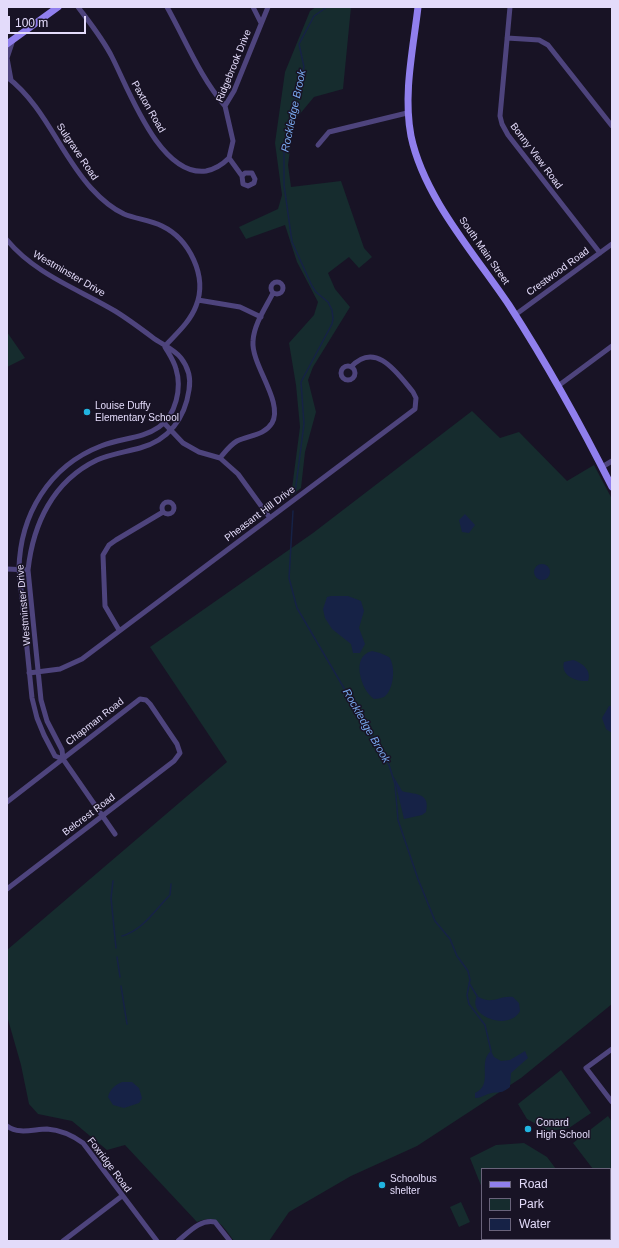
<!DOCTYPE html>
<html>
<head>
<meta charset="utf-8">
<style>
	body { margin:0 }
	#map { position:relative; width:619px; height:1248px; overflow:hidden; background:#181325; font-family:Helvetica,sans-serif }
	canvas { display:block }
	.frame { position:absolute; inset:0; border:8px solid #e3dbfa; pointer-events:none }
	.legend { position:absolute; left:481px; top:1168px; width:130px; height:72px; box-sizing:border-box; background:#181325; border:1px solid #69637a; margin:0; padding:5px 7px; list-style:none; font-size:12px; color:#e3dbfa }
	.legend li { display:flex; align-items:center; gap:8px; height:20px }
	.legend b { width:20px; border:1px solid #69637a }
	.scale { position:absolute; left:8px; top:16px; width:78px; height:18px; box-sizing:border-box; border:2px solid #e3dbfa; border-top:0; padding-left:5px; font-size:12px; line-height:14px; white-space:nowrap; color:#e3dbfa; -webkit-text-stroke:3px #181325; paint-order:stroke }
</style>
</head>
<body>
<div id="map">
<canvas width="619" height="1248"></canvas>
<div class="frame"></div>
<ul class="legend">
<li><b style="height:5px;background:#907fed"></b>Road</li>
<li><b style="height:11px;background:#162c2e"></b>Park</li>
<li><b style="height:11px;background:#162246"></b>Water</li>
</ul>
<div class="scale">100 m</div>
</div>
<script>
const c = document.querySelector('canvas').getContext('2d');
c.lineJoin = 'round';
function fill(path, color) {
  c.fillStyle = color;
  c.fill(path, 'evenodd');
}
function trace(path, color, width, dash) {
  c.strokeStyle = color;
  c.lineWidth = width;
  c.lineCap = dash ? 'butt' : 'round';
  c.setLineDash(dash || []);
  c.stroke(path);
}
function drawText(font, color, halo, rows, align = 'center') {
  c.font = font + ' Helvetica,sans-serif';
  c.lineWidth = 3;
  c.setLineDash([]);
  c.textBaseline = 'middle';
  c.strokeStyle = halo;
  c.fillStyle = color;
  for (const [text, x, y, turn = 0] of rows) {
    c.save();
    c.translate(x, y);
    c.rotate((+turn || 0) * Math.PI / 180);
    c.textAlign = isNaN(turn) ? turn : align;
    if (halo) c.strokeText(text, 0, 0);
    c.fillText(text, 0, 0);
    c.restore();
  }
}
const green = new Path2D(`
	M316 7H351L343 89 314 97 294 121 288 165 291 187 341 181 364 248 372 257 359 268 349 257 328 273 335 289 350 307 313 367 308 380 316 412 305 452 301 488 291 496 300 427 296 385 289 343 314 315 318 302 297 262 285 225 246 239 239 227 278 209 282 195 275 143 285 72 310 11Z
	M7 332 25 358 7 367Z
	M472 411 500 438 519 432 567 481 594 465 612 499V1004L521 1078 417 1146 351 1176 289 1212 269 1241H234C224 1227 216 1213 197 1222L125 1145 107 1150 72 1121 38 1114 29 1104 21 1065 7 1016V950L227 762 150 647 313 533Z
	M561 1070 591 1113 569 1128 549 1131 527 1119 518 1104Z
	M608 1116 612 1122V1193L610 1191V1169H593L573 1143Z
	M524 1143 547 1157 556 1169H482V1188L470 1158 496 1145Z
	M461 1202 470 1222 459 1227 450 1207Z`);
const water = new Path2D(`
	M465 514 475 525 469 533 462 532 459 520Z
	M534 572a8 8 0 1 1 16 0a8 8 0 1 1-16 0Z
	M331 596H348L361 601 364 611 359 628 365 644 360 653H353L351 644 332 629 325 618 323 609 327 597Z
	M372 651 380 653 389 657C396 666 394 690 384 697 381 698 377 699 374 699 361 690 350 656 372 651Z
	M573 660C583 663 592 671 588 681 577 682 560 676 564 662Z
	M609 706H612V733L606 729 602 718Z
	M394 777 402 791C413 795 431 791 426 812L422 815 404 819Z
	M477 996C492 1006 499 995 513 997L519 1003 520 1011C509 1032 466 1016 477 996Z
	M491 1051 494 1057 501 1061 510 1060 525 1051 528 1058 511 1073 510 1087C499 1096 498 1090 488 1094 483 1096 480 1098 475 1098V1093C494 1085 477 1062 491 1051Z
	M122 1082H132L139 1088 142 1098 139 1103 124 1108 113 1105 108 1097C110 1089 115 1085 122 1082Z`);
const stream = new Path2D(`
	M295 493 304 424 301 382 332 324 333 319 332 310 328 302 316 292 312 286 292 242 284 185V153L291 111 304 67 299 44 314 16 327 7
	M293 511 289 578 297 608 389 765 395 784 398 820 418 879 435 921 450 939 457 956 468 971 470 980 467 995 469 1004 485 1025 491 1051
	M113 881 111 898 116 948
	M122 936C143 930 155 910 170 895L171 884
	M117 957 120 977
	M469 983 477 996
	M121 986 127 1024`);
const street = new Path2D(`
	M78 7C90 23 103 39 112 57 129 90 160 177 206 171 216 169 222 165 229 158
	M167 7C186 41 200 77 225 106
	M253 7 261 23
	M510 7 500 116 502 124 508 135 600 253
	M507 38 539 40 548 45 612 126
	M7 77C45 106 60 154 91 188 101 199 111 208 124 214 136 219 150 220 162 226 189 239 208 276 196 306 190 322 176 334 165 346
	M11 80 7 58 13 40
	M318 145 329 132 407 113
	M242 176 245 173H252L255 179 254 183 248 186 243 184 242 176 229 158 233 141 225 106 234 91 268 7
	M7 240C35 274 78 289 115 311 128 319 140 328 152 337 161 344 174 349 181 358 188 367 191 379 189 390 185 418 169 440 140 448 126 452 111 454 97 460 53 481 33 524 28 570L41 700 47 721 62 750 63 759 115 834
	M271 288a6 6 0 1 1 12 0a6 6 0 1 1-12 0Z
	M198 300 240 307 261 317
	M515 315 612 244
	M341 373a7 7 0 1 1 14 0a7 7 0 1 1-14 0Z
	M558 386 612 346
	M164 423 183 443 199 452 220 458 238 474 270 518
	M220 458C225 452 230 445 237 441 249 435 264 436 272 423 284 402 251 365 253 341 254 324 266 307 273 293
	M602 467 612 461
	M162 508a6 6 0 1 1 12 0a6 6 0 1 1-12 0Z
	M7 569 28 570
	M119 630 105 606 103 555 109 545 116 540 163 512
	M29 673 60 669 82 659 415 409 416 398 413 392C398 374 376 340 351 367
	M63 759 55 756 44 735 37 718 32 698 19 569C20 515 49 466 101 446 120 438 142 439 159 427 176 415 182 388 176 369 174 361 169 354 165 347
	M7 802 140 699 146 700 150 704 177 744 180 753 174 761 7 889
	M612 1049 586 1068 612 1102
	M7 1126C19 1135 34 1129 47 1129 61 1130 72 1135 83 1143L157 1241
	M63 1241 122 1196
	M178 1241C189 1232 200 1219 215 1222L230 1241`);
const secondary = new Path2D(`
	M418 7C413 50 403 94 411 136 424 198 475 254 509 305 547 364 581 425 612 487
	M7 44 58 7`);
const markers = [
	[87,412,4,"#21b4e0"],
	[528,1129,4,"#21b4e0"],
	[382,1185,4,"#21b4e0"]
];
const streetNames = [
	["Ridgebrook Drive",234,66,-68],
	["Paxton Road",148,107,60],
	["Sulgrave Road",77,152,56],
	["Bonny View Road",536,156,53],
	["South Main Street",484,251,55],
	["Crestwood Road",558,272,-36],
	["Westminster Drive",69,274,30],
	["Pheasant Hill Drive",260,514,-37],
	["Westminster Drive",24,605,-95],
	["Chapman Road",95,722,-38],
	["Belcrest Road",89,815,-37],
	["Foxridge Road",109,1165,53]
];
const poiNames = [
	["Louise Duffy",95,406],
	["Elementary School",95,418],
	["Conard",536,1123],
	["High School",536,1135],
	["Schoolbus",390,1179],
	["shelter",390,1191]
];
const waterNames = [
	["Rockledge Brook",294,111,-78],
	["Rockledge Brook",366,726,60]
];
fill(green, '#162c2e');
fill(water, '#162246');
trace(stream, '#162246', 1.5);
trace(street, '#4e447d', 5);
trace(secondary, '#907fed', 7);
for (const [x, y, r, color] of markers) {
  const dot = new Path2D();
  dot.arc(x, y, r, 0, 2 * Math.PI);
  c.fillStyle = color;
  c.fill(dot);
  trace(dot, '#181325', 1.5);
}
drawText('10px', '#e3dbfa', '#181325', streetNames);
drawText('10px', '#e3dbfa', '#181325', poiNames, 'left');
drawText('italic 11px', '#77a7ec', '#181325', waterNames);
</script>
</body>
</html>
